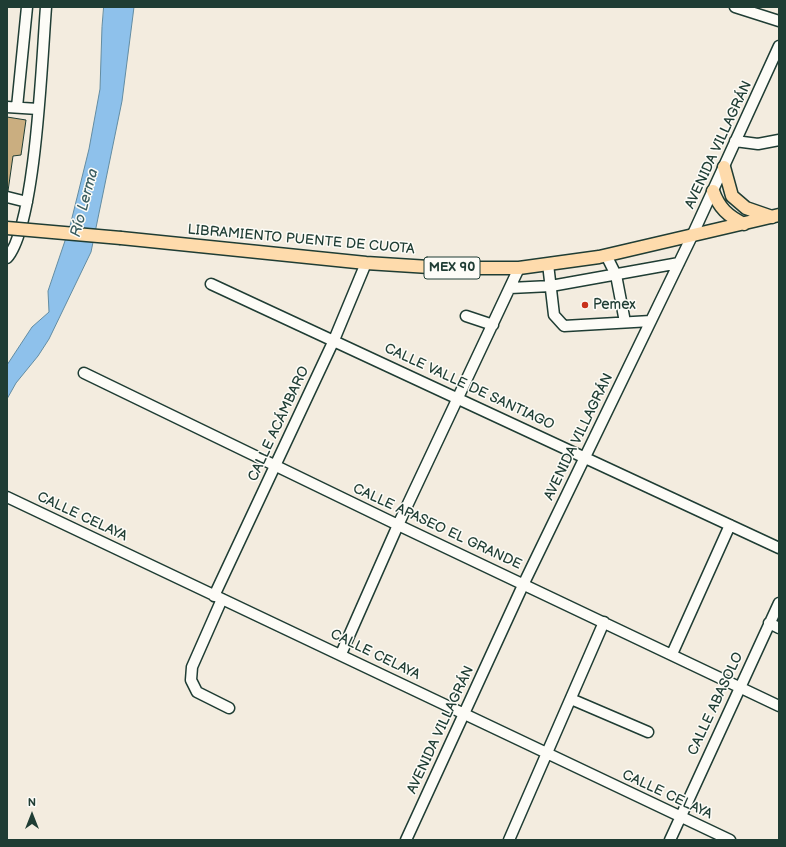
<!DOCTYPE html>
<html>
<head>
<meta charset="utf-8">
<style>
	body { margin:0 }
	#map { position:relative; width:786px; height:847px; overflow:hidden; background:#f3ecdf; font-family:"Balsamiq Sans",sans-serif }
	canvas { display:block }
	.frame { position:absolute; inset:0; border:8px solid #1f3d34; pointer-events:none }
	.north { position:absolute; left:12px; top:795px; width:40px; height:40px; -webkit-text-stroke:3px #fdfcf7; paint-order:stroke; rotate:0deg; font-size:11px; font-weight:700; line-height:16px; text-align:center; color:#1f3d34 }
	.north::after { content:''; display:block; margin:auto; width:14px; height:18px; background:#1f3d34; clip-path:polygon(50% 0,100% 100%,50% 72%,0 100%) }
</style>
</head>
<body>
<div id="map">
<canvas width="786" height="847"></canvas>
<div class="frame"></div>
<div class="north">N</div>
</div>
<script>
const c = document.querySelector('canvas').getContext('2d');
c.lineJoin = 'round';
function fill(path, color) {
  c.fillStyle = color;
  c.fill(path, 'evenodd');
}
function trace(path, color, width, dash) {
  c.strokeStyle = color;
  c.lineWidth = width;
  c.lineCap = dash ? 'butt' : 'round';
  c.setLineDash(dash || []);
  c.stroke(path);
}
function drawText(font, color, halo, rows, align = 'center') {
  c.font = font + ' "Balsamiq Sans",sans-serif';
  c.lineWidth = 3;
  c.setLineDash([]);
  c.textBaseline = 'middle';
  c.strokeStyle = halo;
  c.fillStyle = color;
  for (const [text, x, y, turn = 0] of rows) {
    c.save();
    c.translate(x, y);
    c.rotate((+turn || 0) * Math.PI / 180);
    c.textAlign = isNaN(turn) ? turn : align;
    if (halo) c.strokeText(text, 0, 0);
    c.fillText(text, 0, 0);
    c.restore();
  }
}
const water = new Path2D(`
	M104 7H134L122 101 91 252 49 339 38 356 16 383 7 399V365L32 327 49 312 48 291 70 226 89 149 100 89 102 27Z`);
const building = new Path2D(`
	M7 117 26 120 21 155 13 156 8 191H7Z`);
const minor = new Path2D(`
	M735 7 779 21
	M7 107 38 109
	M17 107 27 7
	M735 141 758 144 779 140
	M7 197 27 202
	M606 255 616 275 625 322
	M7 258C36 226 42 56 46 7
	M548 264 554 315 564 326 651 321
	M211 284 779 548
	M510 288 551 286 679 263
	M466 316 493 325
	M84 373 398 525 779 706
	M7 497 730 840
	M214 596 334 340 366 263
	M222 599 192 667 191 680 197 692 229 708
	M769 623 779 628
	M341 654 398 525 519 268
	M672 654 730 525
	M571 699 648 732
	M406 840 524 583 692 236 779 46
	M509 840 604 622
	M670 840 779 603`);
const major = new Path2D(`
	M724 167 732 196 746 208 772 217
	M713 191C719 208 728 216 744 224
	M121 238 366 263 445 268H519L599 257 779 215`);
const majorBridge = new Path2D(`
	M7 228 121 238`);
const markers = [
	[585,305,4,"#c8321e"]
];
const shields = [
	[452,268,56]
];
const shieldNames = [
	["MEX 90",452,268]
];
const streetNames = [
	["AVENIDA VILLAGRÁN",719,145,-65],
	["LIBRAMIENTO PUENTE DE CUOTA",301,240,5],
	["CALLE VALLE DE SANTIAGO",469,387,25],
	["CALLE ACÁMBARO",279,424,-65],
	["AVENIDA VILLAGRÁN",579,437,-64],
	["CALLE CELAYA",82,517,25],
	["CALLE APASEO EL GRANDE",437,527,25],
	["CALLE CELAYA",375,655,26],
	["CALLE ABASOLO",716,704,-65],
	["AVENIDA VILLAGRÁN",441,730,-65],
	["CALLE CELAYA",667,795,25]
];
const poiNames = [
	["Pemex",593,305]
];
const waterNames = [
	["Río Lerma",85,203,-75]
];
fill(water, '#8ec1eb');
trace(water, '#628ca2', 1);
fill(building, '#caae80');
trace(building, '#1f3d34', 1);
trace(minor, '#1f3d34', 13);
trace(major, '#1f3d34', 15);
trace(minor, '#fdfcf7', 10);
trace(major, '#fedbac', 12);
trace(majorBridge, '#1f3d34', 15, []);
trace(majorBridge, '#fedbac', 12);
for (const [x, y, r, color] of markers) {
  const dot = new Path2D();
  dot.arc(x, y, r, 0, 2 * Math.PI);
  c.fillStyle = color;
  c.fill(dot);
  trace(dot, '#fdfcf7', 1.5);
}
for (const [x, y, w] of shields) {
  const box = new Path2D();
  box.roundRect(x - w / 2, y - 11, w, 22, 3);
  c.fillStyle = '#fdfcf7';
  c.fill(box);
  trace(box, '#1f3d34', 1);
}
drawText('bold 13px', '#1f3d34', null, shieldNames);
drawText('14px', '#1f3d34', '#fdfcf7', streetNames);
drawText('14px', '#1f3d34', '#fdfcf7', poiNames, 'left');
drawText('italic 15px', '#3b5e62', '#fdfcf7', waterNames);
</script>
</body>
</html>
